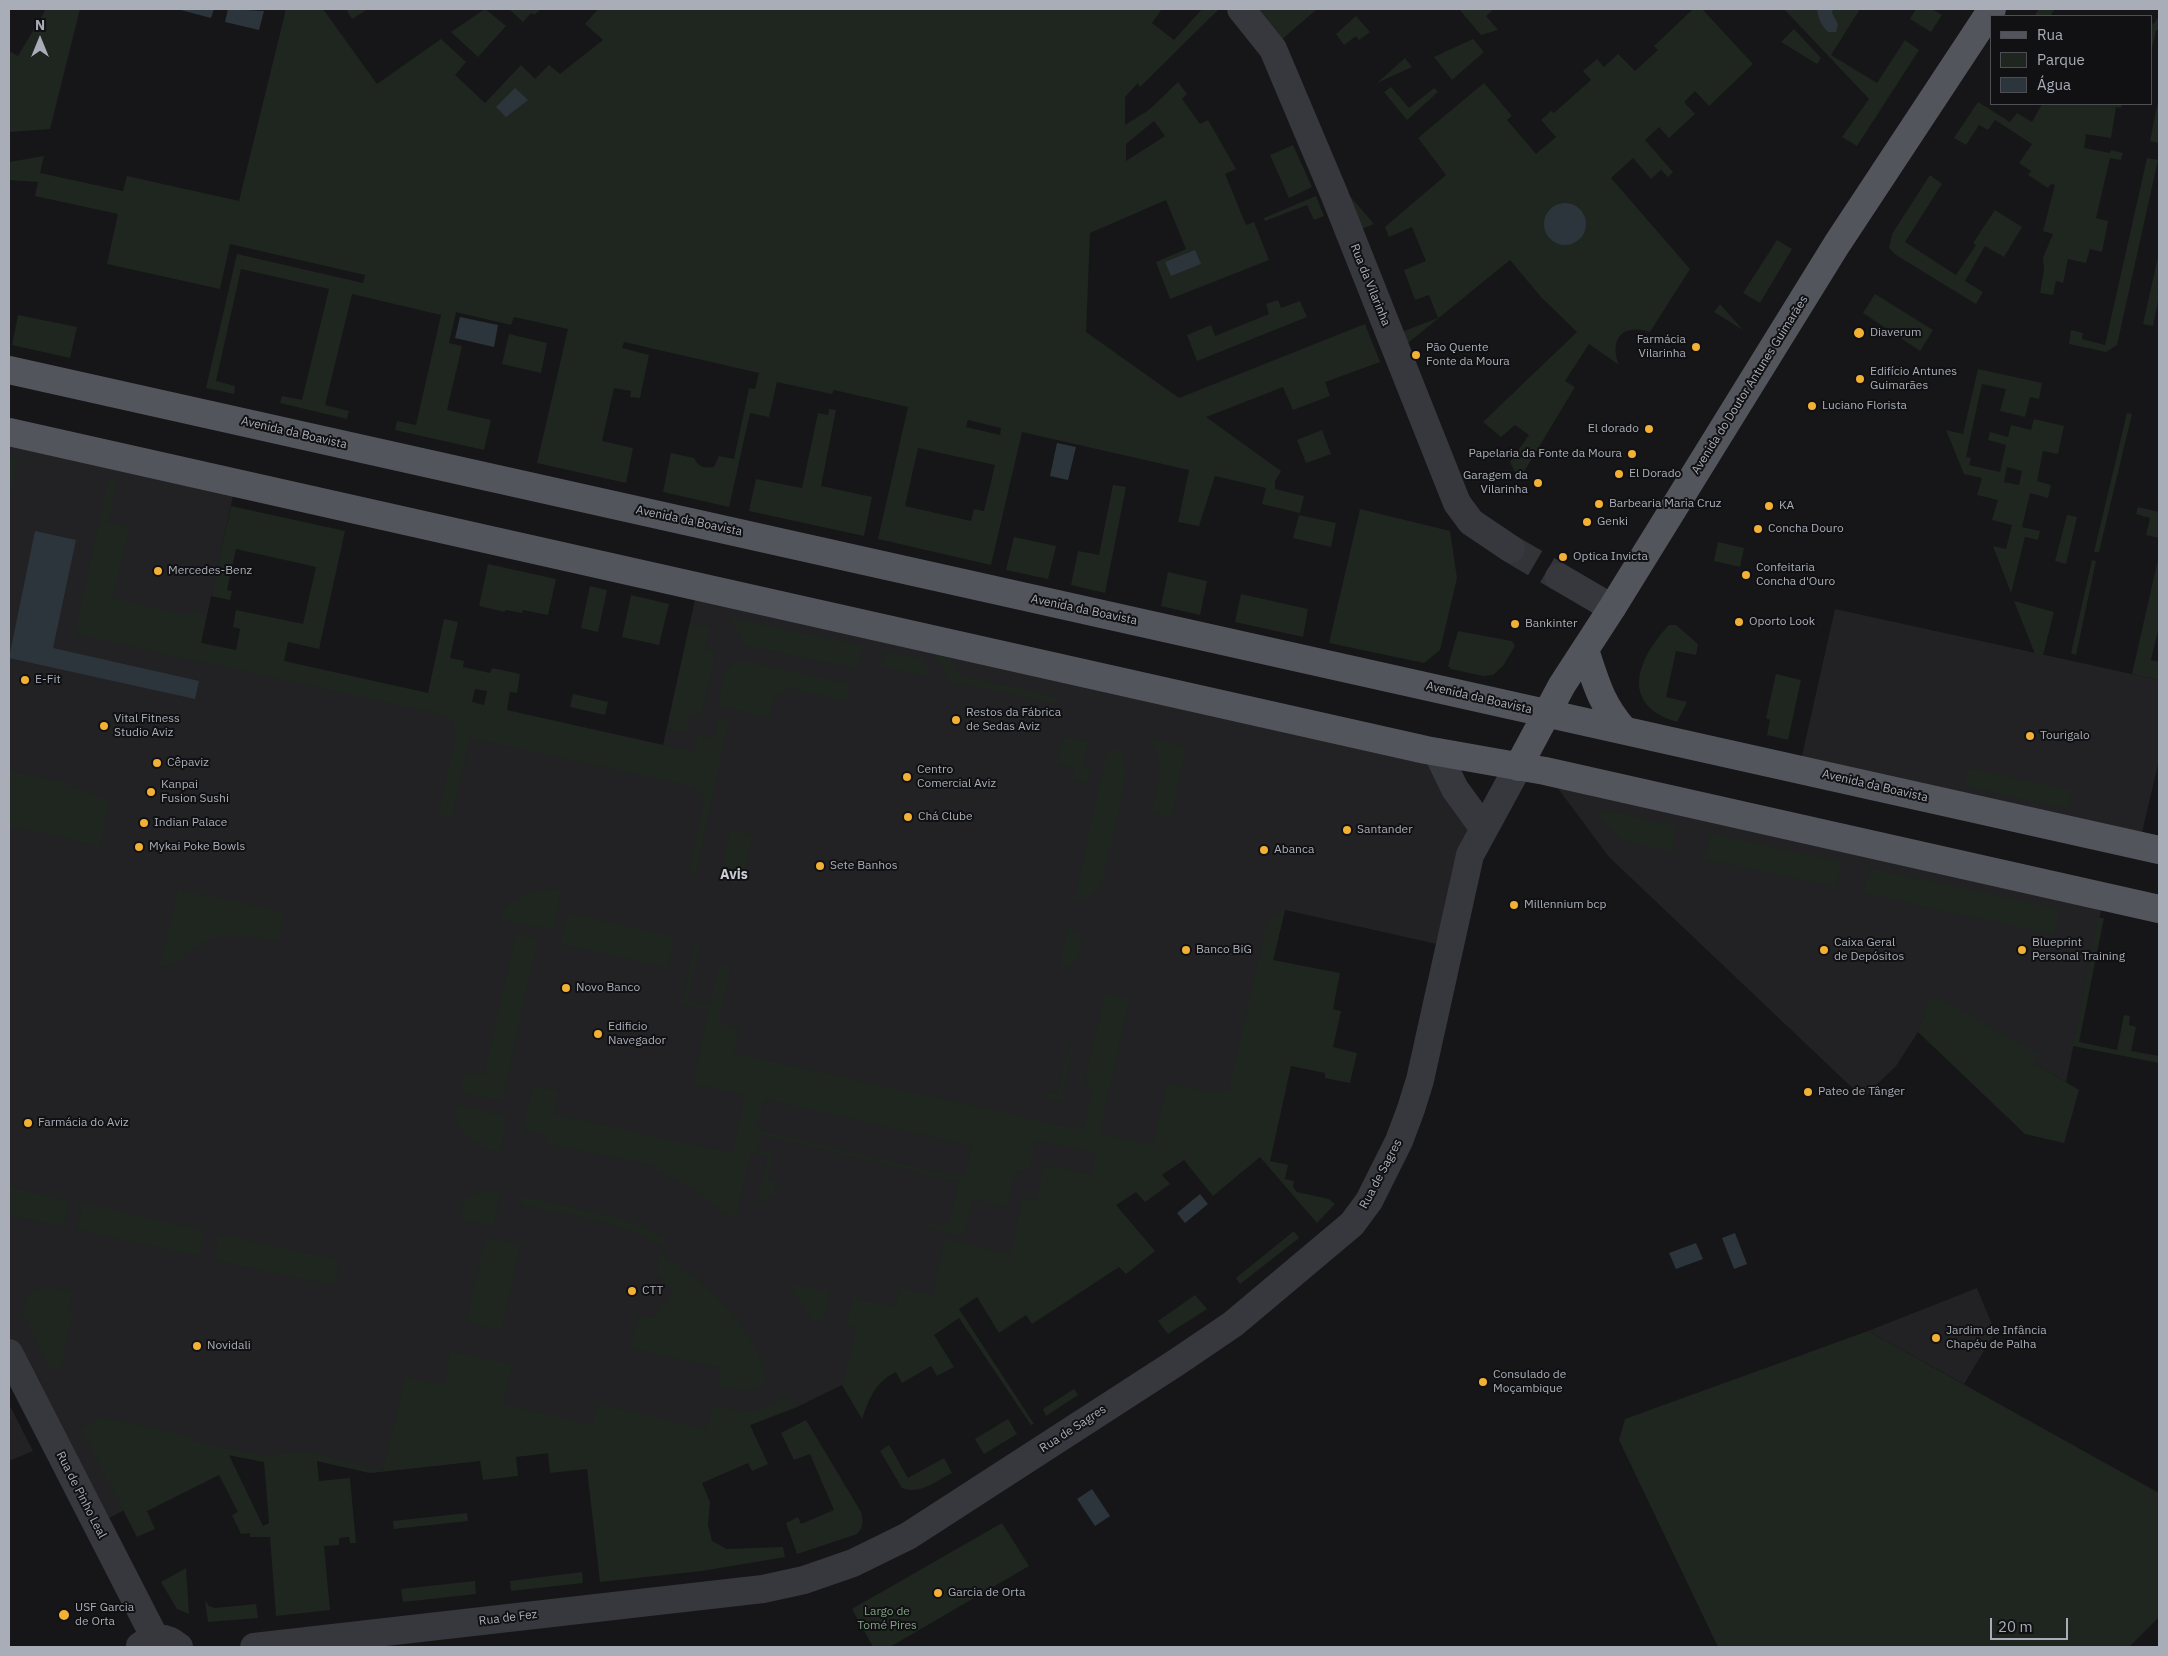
<!DOCTYPE html>
<html>
<head>
<meta charset="utf-8">
<style>
	body { margin:0 }
	#map { position:relative; width:2168px; height:1656px; overflow:hidden; background:#161618; font-family:"IBM Plex Sans",sans-serif }
	canvas { display:block }
	.frame { position:absolute; inset:0; border:10px solid #a8adb8; pointer-events:none }
	.legend { position:absolute; left:1990px; top:15px; width:162px; height:90px; box-sizing:border-box; background:#111113; border:1px solid #4d4f55; margin:0; padding:6px 9px; list-style:none; font-size:15px; color:#a8adb8 }
	.legend li { display:flex; align-items:center; gap:10px; height:25px }
	.legend b { width:25px; border:1px solid #4d4f55 }
	.north { position:absolute; left:15px; top:15px; width:50px; height:50px; -webkit-text-stroke:4px #111113; paint-order:stroke; rotate:0deg; font-size:14px; font-weight:700; line-height:20px; text-align:center; color:#a8adb8 }
	.north::after { content:''; display:block; margin:auto; width:18px; height:22px; background:#a8adb8; clip-path:polygon(50% 0,100% 100%,50% 72%,0 100%) }
	.scale { position:absolute; left:1990px; top:1618px; width:78px; height:22px; box-sizing:border-box; border:2px solid #a8adb8; border-top:0; padding-left:6px; font-size:15px; line-height:18px; white-space:nowrap; color:#a8adb8; -webkit-text-stroke:4px #111113; paint-order:stroke }
</style>
</head>
<body>
<div id="map">
<canvas width="2168" height="1656"></canvas>
<div class="frame"></div>
<ul class="legend">
<li><b style="height:6px;background:#53555c"></b>Rua</li>
<li><b style="height:14px;background:#1e261f"></b>Parque</li>
<li><b style="height:14px;background:#2c353c"></b>Água</li>
</ul>
<div class="north">N</div>
<div class="scale">20 m</div>
</div>
<script>
const c = document.querySelector('canvas').getContext('2d');
c.lineJoin = 'round';
function fill(path, color) {
  c.fillStyle = color;
  c.fill(path, 'evenodd');
}
function trace(path, color, width, dash) {
  c.strokeStyle = color;
  c.lineWidth = width;
  c.lineCap = dash ? 'butt' : 'round';
  c.setLineDash(dash || []);
  c.stroke(path);
}
function drawText(font, color, halo, rows, align = 'center') {
  c.font = font + ' "IBM Plex Sans",sans-serif';
  c.lineWidth = 4;
  c.setLineDash([]);
  c.textBaseline = 'middle';
  c.strokeStyle = halo;
  c.fillStyle = color;
  for (const [text, x, y, turn = 0] of rows) {
    c.save();
    c.translate(x, y);
    c.rotate((+turn || 0) * Math.PI / 180);
    c.textAlign = isNaN(turn) ? turn : align;
    if (halo) c.strokeText(text, 0, 0);
    c.fillText(text, 0, 0);
    c.restore();
  }
}
const built = new Path2D(`
	M9 432 236 482 201 643 663 745 698 586 1437 752 1484 829 1450 947 1285 910 1234 1127 842 1385 797 1407 729 1433 370 1473 317 1461 264 1462 228 1455 96 1525 9 1352Z
	M1835 609 2159 680V760L2139 845 1799 769Z
	M1545 771 2104 896 2066 1082 1928 1002 1918 1032 1896 1066 1863 1098 1609 857Z
	M1977 1288 1993 1327 1997 1329 1964 1384 1868 1331Z
	M9 1404 33 1451 9 1461Z`);
const green = new Path2D(`
	M46 9H80L50 129 9 132V51L18 56Z
	M286 9H323L377 84 441 39 466 62 455 75 485 103 521 65 535 79 549 65 560 74 603 40 585 24 598 9H1162L1152 23 1174 40 1202 9H1219L1140 87 1138 83 1125 97V125L1149 110 1178 82 1187 94 1182 99 1200 124 1208 120 1236 169 1225 174 1246 225 1254 222 1269 260 1170 299 1156 262 1186 249 1166 200 1090 233 1086 332 1179 398 1365 324 1380 362 1325 382 1330 396 1293 410 1283 387 1206 417 1281 471 1275 481V489L1304 496 1300 513 1262 504 1266 488 1215 476 1199 526 1178 522 1189 470 1022 432 991 565 878 539 908 407 834 390 832 394 777 382 769 417 750 413 729 507 663 492 671 453 694 458C699 468 704 468 714 467L719 456 734 459 749 388 755 389 759 373 624 342 622 348 649 355 640 398 630 397 631 391 614 388 602 441 633 448 626 483 537 463 568 329 514 317 511 325 456 312 449 343 462 346 447 410 491 420 484 450 395 430 397 421 416 425 441 315 352 294 325 405 349 411 347 419 280 403 282 396 302 400 329 289 241 269 216 381 235 386 234 394 206 388 237 254 363 283 365 275 230 244 220 289 107 264 118 214 35 196 38 182 9 180V162L44 156 40 173 123 191 127 176 239 201ZM1154 121 1165 136 1126 161V144ZM968 420 1001 428 1000 435 966 427ZM918 448 995 465 984 511 974 509 971 521 905 506Z
	M346 9H368L352 19Z
	M485 9 506 26 478 57 451 32Z
	M509 9H541L534 15 531 13 523 22Z
	M1256 9H1317L1279 42Z
	M1459 9H1490L1492 11 1486 16 1498 30 1481 35Z
	M1693 9H1702L1753 64 1709 106 1695 91 1684 102 1695 114 1669 138 1659 127 1645 140 1673 172 1668 177 1661 170 1651 179 1633 158 1611 178 1690 269 1650 332C1622 323 1609 339 1619 365L1589 344 1565 381 1575 387 1519 480 1510 462 1529 435 1515 425 1501 437 1483 422 1577 332 1541 297 1510 260 1403 347 1399 333 1438 318 1429 295 1415 300 1404 270 1426 261 1412 227 1389 237 1385 227 1446 175 1418 138 1484 83 1512 116 1507 120 1536 154 1556 137 1541 120 1551 111 1554 113 1591 80 1583 71 1597 59 1604 67 1618 54 1635 71 1658 50 1654 46Z
	M1784 9H1860L1831 55 1877 83 1905 40 1919 50 1857 146 1842 137 1869 99Z
	M1916 9H1932L1942 15 1931 32 1910 19Z
	M2039 9H2055L2050 16H2034Z
	M1356 16 1370 32 1359 40 1356 36 1344 45 1336 34Z
	M2159 16V31L2156 30 2152 48V23L2154 24Z
	M1794 29 1821 58 1817 64 1781 42Z
	M1473 39 1484 52 1452 80 1434 57Z
	M1405 58 1412 67 1377 83Z
	M1391 87 1409 108 1434 88 1438 92 1407 120 1384 92Z
	M2159 96V143L2150 141Z
	M1978 102 2010 122 2017 113 2032 122 2042 104H2122L2121 108 2116 107 2111 138 2085 134 2086 136 2084 148 2110 153 2111 150 2123 153 2121 160 2110 158 2096 218 2108 221 2102 252 2090 249 2086 263 2068 259 2063 283 2056 281 2053 295 2040 293 2044 270 2043 258 2053 234 2043 231 2055 185 2051 184 2048 188 2028 175 2031 171 2019 163 2032 144 1995 120 1988 130 1979 125 1966 145 1954 138Z
	M1293 145 1312 187 1289 198 1270 155Z
	M2147 158 2158 160 2117 345 2106 352 2069 344 2071 330 2083 333 2082 339 2105 345Z
	M1930 175 1942 184 1905 242 1956 275 1976 245 1973 243 1995 210 2022 227 2004 257 1985 246 1965 281 1983 292 1976 304 1896 255 1889 248 1892 234Z
	M1349 195 1374 224 1359 230Z
	M1316 196 1324 216 1314 220 1307 205 1265 221 1264 218Z
	M1777 240 1792 249 1760 303 1743 293Z
	M2159 252V296L2153 326 2143 324Z
	M1875 294 1933 330 1920 351 1863 313Z
	M1278 300 1281 308 1300 301 1307 317 1197 361 1187 335 1211 325 1215 336 1269 314 1266 304Z
	M1720 304 1743 330 1714 312Z
	M18 315 77 327 70 358 12 345Z
	M509 334 547 343 541 373 502 364Z
	M1978 369 2042 383 2039 399 2030 397 2025 417 2000 411 2006 389 1982 384 1966 457 1971 458 1969 465 2000 472 2006 445 1988 440 1990 432 2008 437 2011 425 2031 430 2034 419 2064 426 2058 454 2043 451 2037 481 2051 485 2048 498 2030 493 2022 527 2040 531 2038 540 2025 537 2011 593 1993 546 2006 549 2012 525 1992 520 1998 500 1977 495 1982 478 1964 474 1946 430 1963 434ZM2007 467 2022 471 2019 485 2004 482Z
	M829 409 836 410 821 486 872 497 864 536 749 511 756 479 802 488 818 413 828 415Z
	M2127 413 2132 414 2099 552H2094Z
	M1322 430 1331 454 1306 463 1297 440Z
	M9 457 18 459 9 501Z
	M109 479 118 481 108 522 129 527 113 598 186 615 188 611 206 615 201 643 236 650 240 629 233 627 236 610 303 624 316 567 236 549 227 590 232 591 230 600 211 596 231 506 345 531 319 649 288 642 284 661 428 693 444 619 458 622 450 658 464 661 463 667 490 673 492 668 520 674 517 693 510 692 507 710 694 752 698 735 714 739 718 719 729 721 696 874 690 873V869L703 804 702 793 695 787 470 738 452 818 438 815 456 734 453 722 444 715 74 634ZM475 689 487 691 484 705 472 702Z
	M1113 485 1126 487 1105 593 1071 585 1078 551 1099 555Z
	M2138 507 2159 512V538L2146 535 2150 518 2136 514Z
	M1360 509 1450 531 1457 578 1440 650 1424 663 1329 643Z
	M1299 515 1336 523 1331 547 1293 538Z
	M2067 515 2077 517 2066 564 2055 561Z
	M1014 537 1056 546 1048 579 1006 570Z
	M1718 542 1744 548 1740 567 1714 561Z
	M2159 555V626L2151 660 2159 662V680L2132 674Z
	M2092 560 2096 561 2076 655 2071 653Z
	M488 564 556 579 548 615 523 610 522 613 505 610V612L479 606Z
	M1168 572 1207 581 1200 615 1161 606Z
	M590 586 607 590 598 632 581 628Z
	M1241 594 1308 609 1303 637 1235 622Z
	M631 595 669 604 659 645 622 637Z
	M2014 601 2054 612 2043 655 2035 654Z
	M733 618 863 646 860 662 853 668 746 646 731 624Z
	M690 623 710 627 705 648 716 651 701 716 690 714 686 733 667 728Z
	M1669 625H1676L1698 644 1696 655 1676 651 1666 697 1687 702 1677 722C1619 705 1637 659 1669 625Z
	M1458 631 1512 641 1515 646 1503 666 1493 675 1483 676 1451 669 1448 666Z
	M885 651 923 659 932 677 882 667Z
	M934 652 949 655 959 675 1054 696 1060 705 949 681Z
	M739 662H750L850 684 846 701 786 688 785 696 775 694 770 718 718 706C722 690 721 668 739 662Z
	M1776 674 1801 680 1788 740 1767 735 1770 720 1766 718Z
	M573 694 608 702 605 715 570 707Z
	M1063 736 1089 742 1083 765 1091 767 1087 783 1072 780 1075 768 1057 764Z
	M1152 739 1186 747 1171 818 1152 813 1161 768Z
	M1122 747 1126 776 1103 880C1097 892 1088 901 1074 902L1106 755Z
	M1968 768 2071 790 2067 809 1964 786Z
	M9 771 62 782 109 801 100 846 9 826Z
	M1605 810 1677 826 1671 852 1623 841 1600 818V812Z
	M730 830 752 835 742 885 720 881Z
	M1710 833 1841 862 1835 887 1704 859Z
	M1869 868 2060 909 2054 935 1863 893Z
	M549 888 561 890 553 930 500 919C505 898 531 893 549 888Z
	M178 889 284 912 277 942C250 935 226 930 200 944 185 952 179 968 160 966Z
	M1285 910 1273 960 1340 973 1333 1009 1341 1011 1333 1047 1357 1053 1350 1083 1325 1078V1073L1291 1066 1270 1161 1288 1165 1285 1179 1294 1181 1293 1187 1297 1192 1329 1199 1335 1204 1317 1223 1260 1157 1213 1196 1184 1160 1162 1175 1170 1184 1145 1202 1136 1192 1116 1205 1155 1251 1126 1274 1119 1267 1032 1324 1026 1315 999 1333 977 1297 959 1309 1034 1424 1031 1425 959 1318 934 1335 954 1367 937 1376 931 1366 902 1383 896 1372C875 1382 869 1399 862 1419L842 1385 856 1328 846 1326 853 1298 896 1307 900 1288 932 1295 945 1239 1010 1255 1023 1197 1036 1200 1044 1164 1091 1175 1096 1153 1036 1140 1028 1172 1016 1170 1007 1207 973 1199 963 1236 929 1228 930 1223 948 1227 959 1182 761 1135 757 1149 774 1153 768 1178 777 1181 773 1195 767 1197 755 1209 768 1156 751 1152 735 1221 693 1189 646 1164 545 1143 547 1135 522 1131 532 1086 558 1091 553 1114 732 1153 745 1095 693 1084 709 1010 681 1004 695 941 701 942 688 1000 710 1005 719 965 731 967 719 1023 739 1029 734 1053 1083 1130 1093 1087 1084 1084 1105 993 1129 998 1100 1134 1153 1145 1167 1083 1211 1093 1229 1089 1267 922ZM764 1099 972 1146 964 1178 757 1130Z
	M568 913 674 936 667 968 561 944Z
	M2098 918H2104L2079 1042 2117 1050 2124 1015 2130 1016 2129 1025 2136 1027 2131 1051 2159 1056V1063L2073 1046Z
	M1068 927 1081 936C1084 949 1080 959 1069 967L1059 966Z
	M516 933 538 938 502 1101 460 1092 464 1072 484 1076Z
	M1935 996 2039 1054 2034 1063 2079 1090 2064 1143 2025 1134 1918 1032 1928 1002Z
	M1069 1043 1074 1044 1061 1102 1045 1098 1046 1092 1058 1094Z
	M456 1105 507 1116 500 1153C478 1147 452 1132 456 1105Z
	M9 1187 70 1201 64 1227 9 1215Z
	M490 1190 500 1192 494 1226 459 1220 462 1206 469 1195Z
	M522 1196 615 1217 644 1227 664 1239 663 1248C621 1220 568 1215 520 1205Z
	M83 1203 204 1230 199 1256 77 1230Z
	M1294 1231 1299 1238 1240 1284 1236 1278Z
	M219 1234 340 1260 334 1286 214 1260Z
	M485 1237 520 1245 501 1330 466 1322Z
	M660 1253C706 1284 753 1324 767 1380 755 1396 734 1390 717 1386L721 1368 631 1348 638 1315 654 1318 674 1290 656 1274Z
	M793 1284 830 1292 823 1322 813 1320 792 1291Z
	M44 1286 72 1292 67 1313 73 1315 60 1370 48 1367 23 1313C24 1299 30 1291 44 1286Z
	M1195 1295 1207 1309 1168 1334 1158 1321Z
	M1868 1331 2159 1493V1617L2129 1647H1718L1619 1440 1625 1419Z
	M451 1351 512 1364 503 1404 592 1425 597 1404 707 1429 712 1405C727 1408 744 1415 759 1410 771 1407 778 1396 791 1398L797 1407 750 1425 768 1464 752 1471 748 1463 702 1483 710 1502 708 1525 712 1541 727 1549 783 1547 785 1557 702 1571 600 1582 587 1469 550 1473 548 1453 516 1457 518 1476 483 1480 480 1461 370 1473 317 1461 319 1481 350 1478 356 1543H350L349 1537 339 1538V1545L324 1546 330 1610 276 1616 270 1537H250V1533L241 1534 232 1515 238 1512 219 1475 147 1511 155 1529 137 1537 81 1428 101 1417 190 1436 189 1440 264 1456 305 1451 383 1471 405 1377 444 1385ZM229 1455 264 1462 269 1523 263 1526Z
	M1074 1389 1078 1395 1046 1416 1043 1409Z
	M1008 1419 1017 1434 984 1454 975 1439Z
	M806 1420 861 1512C863 1521 864 1527 857 1534L797 1554 786 1523 798 1517 801 1524 834 1510 810 1454 794 1460 781 1433Z
	M889 1445 908 1478 944 1458 952 1473C936 1481 920 1495 902 1488L880 1451Z
	M467 1513 468 1521 394 1529 393 1521Z
	M1002 1523 1029 1566 890 1647H873L852 1609Z
	M186 1568 189 1614 177 1609 161 1582Z
	M582 1572 583 1583 511 1591 510 1581Z
	M475 1581 476 1594 403 1602 401 1589Z
	M205 1600 209 1606 215 1608 256 1604 258 1618 208 1622Z`);
const water = new Path2D(`
	M177 9H214L211 18Z
	M228 9 264 11 259 30 225 22Z
	M1817 9H1833L1832 13 1838 24 1836 32H1828C1821 25 1818 18 1817 9Z
	M515 88 528 100 506 117 496 107Z
	M1544 224a21 21 0 1 1 42 0a21 21 0 1 1-42 0Z
	M1195 250 1201 264 1171 276 1165 262Z
	M460 317 498 325 494 347 455 338Z
	M1057 443 1076 447 1068 480 1050 476Z
	M35 531 76 540 53 648 199 681 195 699 9 658Z
	M1200 1194 1208 1204 1185 1223 1177 1213Z
	M1735 1233 1747 1264 1734 1269 1722 1238Z
	M1696 1243 1703 1259 1676 1269 1669 1253Z
	M1092 1489 1110 1516 1095 1526 1077 1499Z`);
const minorTunnel = new Path2D(`
	M1511 549 1559 577`);
const minor = new Path2D(`
	M1241 9 1273 49 1335 196 1457 503 1471 522 1511 549
	M1559 577 1612 608
	M1437 752 1455 789 1484 829
	M9 1353 155 1638
	M140 1646C153 1635 166 1636 179 1647
	M254 1647 763 1589 804 1580 853 1563 908 1536 1177 1362 1233 1324 1352 1224 1369 1201 1399 1141 1411 1109 1420 1080 1470 855 1518 767`);
const major = new Path2D(`
	M9 370 2159 850
	M9 432 1426 750 1545 771 2159 909
	M1585 650C1596 683 1601 704 1624 730
	M1518 767 1562 685 1612 608 1837 244 1992 9`);
const markers = [
	[1859,333,6,"#f2b134"],
	[1696,347,5,"#f2b134"],
	[1416,355,5,"#f2b134"],
	[1860,379,5,"#f2b134"],
	[1812,406,5,"#f2b134"],
	[1649,429,5,"#f2b134"],
	[1632,454,5,"#f2b134"],
	[1619,474,5,"#f2b134"],
	[1538,483,5,"#f2b134"],
	[1599,504,5,"#f2b134"],
	[1769,506,5,"#f2b134"],
	[1587,522,5,"#f2b134"],
	[1758,529,5,"#f2b134"],
	[1563,557,5,"#f2b134"],
	[158,571,5,"#f2b134"],
	[1746,575,5,"#f2b134"],
	[1739,622,5,"#f2b134"],
	[1515,624,5,"#f2b134"],
	[25,680,5,"#f2b134"],
	[956,720,5,"#f2b134"],
	[104,726,5,"#f2b134"],
	[2030,736,5,"#f2b134"],
	[157,763,5,"#f2b134"],
	[907,777,5,"#f2b134"],
	[151,792,5,"#f2b134"],
	[908,817,5,"#f2b134"],
	[144,823,5,"#f2b134"],
	[1347,830,5,"#f2b134"],
	[139,847,5,"#f2b134"],
	[1264,850,5,"#f2b134"],
	[820,866,5,"#f2b134"],
	[1514,905,5,"#f2b134"],
	[1186,950,5,"#f2b134"],
	[1824,950,5,"#f2b134"],
	[2022,950,5,"#f2b134"],
	[566,988,5,"#f2b134"],
	[598,1034,5,"#f2b134"],
	[1808,1092,5,"#f2b134"],
	[28,1123,5,"#f2b134"],
	[632,1291,5,"#f2b134"],
	[1936,1338,5,"#f2b134"],
	[197,1346,5,"#f2b134"],
	[1483,1382,5,"#f2b134"],
	[938,1593,5,"#f2b134"],
	[64,1615,6,"#f2b134"]
];
const streetNames = [
	["Rua da Vilarinha",1370,285,68],
	["Avenida do Doutor Antunes Guimarães",1750,385,-58],
	["Avenida da Boavista",294,433,13],
	["Avenida da Boavista",689,521,12],
	["Avenida da Boavista",1084,610,12],
	["Avenida da Boavista",1479,698,13],
	["Avenida da Boavista",1875,786,13],
	["Rua de Sagres",1381,1174,-62],
	["Rua de Sagres",1073,1429,-33],
	["Rua de Pinho Leal",81,1495,63],
	["Rua de Fez",508,1618,-7]
];
const poiNames = [
	["Diaverum",1870,333],
	["Farmácia",1686,340,"right"],
	["Vilarinha",1686,354,"right"],
	["Pão Quente",1426,348],
	["Fonte da Moura",1426,362],
	["Edifício Antunes",1870,372],
	["Guimarães",1870,386],
	["Luciano Florista",1822,406],
	["El dorado",1639,429,"right"],
	["Papelaria da Fonte da Moura",1622,454,"right"],
	["El Dorado",1629,474],
	["Garagem da",1528,476,"right"],
	["Vilarinha",1528,490,"right"],
	["Barbearia Maria Cruz",1609,504],
	["KA",1779,506],
	["Genki",1597,522],
	["Concha Douro",1768,529],
	["Optica Invicta",1573,557],
	["Confeitaria",1756,568],
	["Concha d'Ouro",1756,582],
	["Mercedes-Benz",168,571],
	["Oporto Look",1749,622],
	["Bankinter",1525,624],
	["E-Fit",35,680],
	["Restos da Fábrica",966,713],
	["de Sedas Aviz",966,727],
	["Vital Fitness",114,719],
	["Studio Aviz",114,733],
	["Tourigalo",2040,736],
	["Cêpaviz",167,763],
	["Centro",917,770],
	["Comercial Aviz",917,784],
	["Kanpai",161,785],
	["Fusion Sushi",161,799],
	["Chá Clube",918,817],
	["Indian Palace",154,823],
	["Santander",1357,830],
	["Mykai Poke Bowls",149,847],
	["Abanca",1274,850],
	["Sete Banhos",830,866],
	["Millennium bcp",1524,905],
	["Caixa Geral",1834,943],
	["de Depósitos",1834,957],
	["Blueprint",2032,943],
	["Personal Training",2032,957],
	["Banco BiG",1196,950],
	["Novo Banco",576,988],
	["Edificio",608,1027],
	["Navegador",608,1041],
	["Pateo de Tânger",1818,1092],
	["Farmácia do Aviz",38,1123],
	["CTT",642,1291],
	["Jardim de Infância",1946,1331],
	["Chapéu de Palha",1946,1345],
	["Novidali",207,1346],
	["Consulado de",1493,1375],
	["Moçambique",1493,1389],
	["Garcia de Orta",948,1593],
	["USF Garcia",75,1608],
	["de Orta",75,1622]
];
const parkNames = [
	["Largo de",887,1612],
	["Tomé Pires",887,1626]
];
const neighbourhoodNames = [
	["Avis",734,875]
];
fill(built, '#222225');
fill(green, '#1e261f');
fill(water, '#2c353c');
trace(minorTunnel, '#333438', 28, [28, 14]);
trace(minor, '#37383d', 28);
trace(major, '#53555c', 28);
for (const [x, y, r, color] of markers) {
  const dot = new Path2D();
  dot.arc(x, y, r, 0, 2 * Math.PI);
  c.fillStyle = color;
  c.fill(dot);
  trace(dot, '#111113', 2);
}
drawText('12px', '#a8adb8', '#111113', streetNames);
drawText('12px', '#a8adb8', '#111113', poiNames, 'left');
drawText('12px', '#7fa381', '#111113', parkNames);
drawText('bold 14px', '#c9ccd4', '#111113', neighbourhoodNames);
</script>
</body>
</html>
